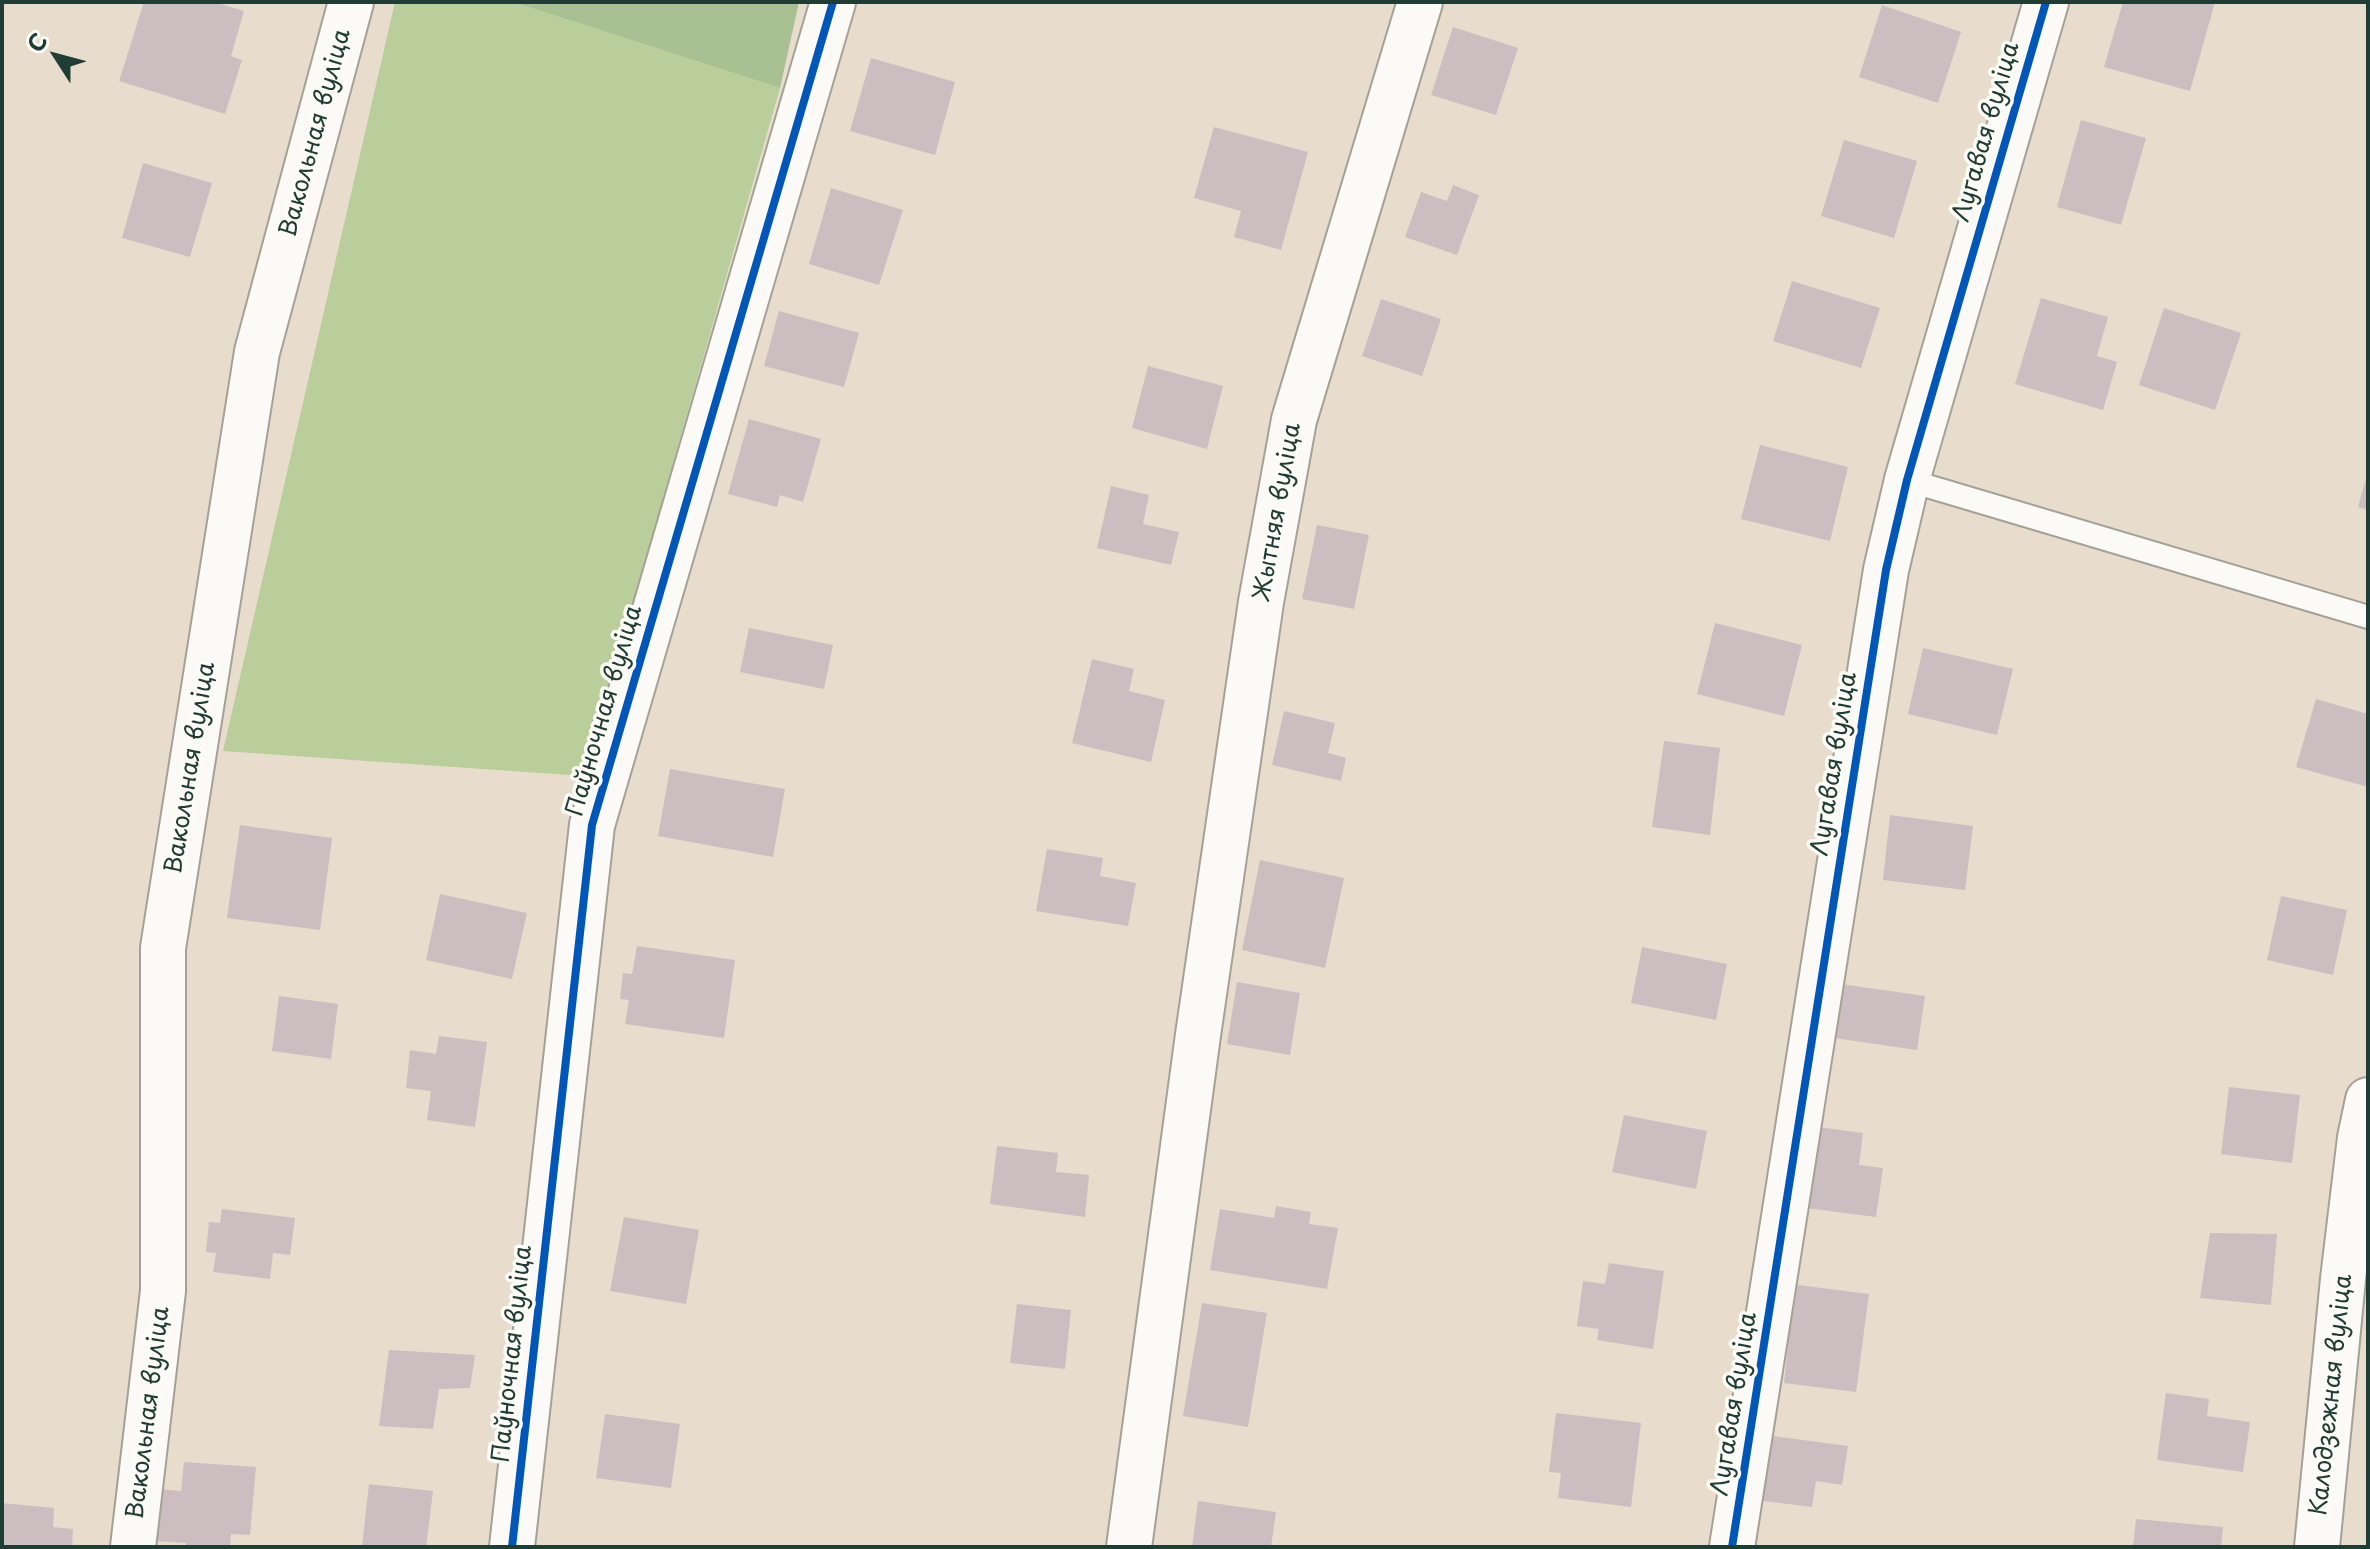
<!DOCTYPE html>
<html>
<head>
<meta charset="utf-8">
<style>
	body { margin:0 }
	#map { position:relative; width:2370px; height:1549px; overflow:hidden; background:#e8dccc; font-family:"Playpen Sans",sans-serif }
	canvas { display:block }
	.frame { position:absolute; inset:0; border:4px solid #1f3d34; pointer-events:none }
	.north { position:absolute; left:16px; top:16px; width:80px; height:80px; -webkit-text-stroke:6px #fdfcf7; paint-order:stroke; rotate:306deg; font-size:22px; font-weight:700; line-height:32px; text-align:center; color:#1f3d34 }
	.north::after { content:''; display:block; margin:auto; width:28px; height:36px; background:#1f3d34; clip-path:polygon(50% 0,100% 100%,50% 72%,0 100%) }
</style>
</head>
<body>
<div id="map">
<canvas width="2370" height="1549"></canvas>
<div class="frame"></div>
<div class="north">С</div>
</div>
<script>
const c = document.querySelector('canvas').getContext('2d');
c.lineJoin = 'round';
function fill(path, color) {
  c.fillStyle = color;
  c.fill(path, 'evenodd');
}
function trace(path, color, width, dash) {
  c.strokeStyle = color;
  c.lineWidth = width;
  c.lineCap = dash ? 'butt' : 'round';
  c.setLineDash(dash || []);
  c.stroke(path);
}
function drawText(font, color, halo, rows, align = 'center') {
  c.font = font + ' "Playpen Sans",sans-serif';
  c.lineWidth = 7;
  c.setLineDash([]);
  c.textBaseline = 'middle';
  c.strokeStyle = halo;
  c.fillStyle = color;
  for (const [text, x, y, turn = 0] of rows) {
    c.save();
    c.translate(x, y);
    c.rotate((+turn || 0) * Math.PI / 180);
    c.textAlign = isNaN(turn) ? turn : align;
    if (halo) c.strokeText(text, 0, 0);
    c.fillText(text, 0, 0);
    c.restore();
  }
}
const green = new Path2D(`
	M395 2H513L780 88 584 776 223 751Z`);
const forest = new Path2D(`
	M513 2H799L780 88Z`);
const building = new Path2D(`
	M144 2H214L244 11 231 56 242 60 225 114 119 81Z
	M2123 2H2215L2190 91 2104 67Z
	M1882 5 1961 32 1938 103 1859 77Z
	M1453 27 1518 48 1496 115 1431 95Z
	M871 58 955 82 935 155 850 131Z
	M2081 120 2146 138 2121 225 2057 207Z
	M1214 127 1308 152 1281 250 1234 237 1241 211 1194 198Z
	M1844 140 1917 161 1894 238 1821 216Z
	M143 163 212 183 190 257 122 238Z
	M1453 185 1479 195 1457 255 1405 237 1421 192 1447 201Z
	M831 188 903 210 879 285 809 264Z
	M1792 281 1880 308 1861 368 1773 341Z
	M2041 298 2108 317 2097 356 2117 362 2103 410 2015 384Z
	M1381 299 1441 319 1422 376 1362 356Z
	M2164 308 2241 333 2215 410 2139 385Z
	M779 311 859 333 844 387 764 366Z
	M1148 366 1223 386 1207 449 1132 428Z
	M749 419 821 439 803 502 780 495 777 507 728 494Z
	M1760 445 1848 467 1830 541 1741 519Z
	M2367 475H2368V510L2358 507Z
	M1111 486 1149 495 1143 524 1179 532 1171 565 1097 548Z
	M1317 525 1369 535 1354 609 1302 599Z
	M1715 623 1802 645 1784 716 1697 694Z
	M749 628 833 645 824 689 740 672Z
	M1923 648 2013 669 1997 735 1908 714Z
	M1092 659 1134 669 1129 691 1165 700 1151 762 1072 743Z
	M2316 699 2368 714V787L2296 767Z
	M1284 711 1335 723 1328 753 1346 758 1341 781 1272 765Z
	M1664 741 1720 748 1710 835 1652 827Z
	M670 769 785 789 773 857 658 836Z
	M1890 815 1973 826 1965 890 1883 880Z
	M240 825 332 838 320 930 227 918Z
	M1047 849 1103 858 1100 876 1136 883 1128 926 1036 911Z
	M1260 860 1344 878 1325 968 1242 950Z
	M440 894 527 913 512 979 426 960Z
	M2281 896 2347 910 2333 975 2267 960Z
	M637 946 735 960 724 1038 625 1024 629 1000 620 999 623 973 632 974Z
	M1642 947 1727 964 1716 1020 1631 1003Z
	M1237 982 1300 993 1290 1055 1227 1044Z
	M1841 984 1925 996 1917 1050 1834 1038Z
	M279 996 338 1004 331 1059 272 1051Z
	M439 1036 487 1042 475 1127 427 1120 431 1091 406 1088 410 1050 436 1054Z
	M2229 1087 2300 1095 2292 1163 2221 1154Z
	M1624 1115 1707 1131 1696 1189 1612 1172Z
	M1818 1127 1863 1133 1859 1165 1883 1168 1876 1217 1806 1208Z
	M997 1146 1058 1153 1056 1172 1089 1175 1085 1217 990 1204Z
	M1276 1206 1311 1212 1309 1224 1338 1228 1327 1289 1210 1270 1220 1209 1274 1218Z
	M222 1209 295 1218 290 1255 273 1253 270 1279 213 1272 216 1253 206 1252 209 1222 220 1223Z
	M624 1217 699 1230 686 1304 610 1291Z
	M2210 1233 2277 1234 2271 1305 2200 1298Z
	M1609 1263 1664 1271 1653 1349 1597 1340 1599 1329 1577 1326 1583 1281 1605 1284Z
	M1782 1283 1869 1294 1856 1392 1784 1383 1788 1345 1775 1344Z
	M1202 1303 1267 1313 1248 1427 1183 1416Z
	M1017 1304 1071 1310 1065 1369 1010 1363Z
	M389 1350 475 1355 470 1388 439 1389 433 1429 379 1426Z
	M2166 1393 2209 1399 2207 1416 2250 1422 2243 1472 2157 1460Z
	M1556 1413 1641 1423 1631 1507 1558 1498 1561 1473 1549 1472Z
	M605 1414 680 1424 671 1488 596 1478Z
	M1765 1435 1848 1446 1842 1485 1816 1481 1812 1507 1756 1500Z
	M184 1462 256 1467 250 1535 231 1534 230 1547H186V1543L154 1541 159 1489 181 1491Z
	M369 1484 433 1491 426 1547H362Z
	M1198 1501 1276 1512 1271 1547H1192Z
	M2 1503 54 1508 53 1527 73 1529 72 1547H2Z
	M2136 1519 2223 1527 2221 1547H2133Z`);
const lane = new Path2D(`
	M1907 480 2368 617`);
const street = new Path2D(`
	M133 1547 163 1291V948L257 352 351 2
	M512 1547 592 825 833 2
	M1129 1547 1198 1035 1261 602 1294 420 1420 2
	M1732 1547 1886 570 1907 480 2046 2
	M2317 1547 2343 1279 2360 1138 2368 1100`);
const cycleway = new Path2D(`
	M512 1547 592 825 833 2
	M1732 1547 1886 570 1907 480 2046 2`);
const streetNames = [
	["Лугавая вуліца",1987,132,-74],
	["Вакольная вуліца",316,133,-75],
	["Жытняя вуліца",1278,512,-80],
	["Паўночная вуліца",605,711,-74],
	["Лугавая вуліца",1835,764,-81],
	["Вакольная вуліца",191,768,-81],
	["Паўночная вуліца",513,1354,-84],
	["Калодзежная вуліца",2332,1395,-84],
	["Лугавая вуліца",1735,1404,-81],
	["Вакольная вуліца",149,1413,-83]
];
fill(green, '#b9ce9a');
fill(forest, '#a9c093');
fill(building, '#ccbec0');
trace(lane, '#a4a196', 26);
trace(street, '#a4a196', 48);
trace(lane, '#fcfaf7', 22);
trace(street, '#fcfaf7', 44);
trace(cycleway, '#0057b8', 8);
drawText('24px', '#1f3d34', '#fdfcf7', streetNames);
</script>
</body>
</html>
